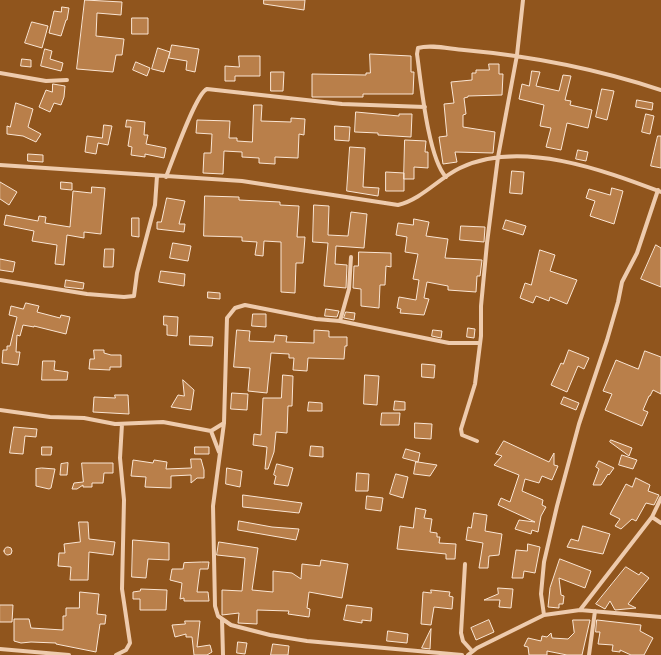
<!DOCTYPE html>
<html>
<head>
<meta charset="utf-8">
<style>
	body { margin:0 }
	canvas { display:block; background:#90551d }
</style>
</head>
<body>
<canvas width="661" height="655"></canvas>
<script>
const c = document.querySelector('canvas').getContext('2d');
c.lineJoin = 'round';
function fill(path, color) {
  c.fillStyle = color;
  c.fill(path, 'evenodd');
}
function trace(path, color, width, dash) {
  c.strokeStyle = color;
  c.lineWidth = width;
  c.lineCap = dash ? 'butt' : 'round';
  c.setLineDash(dash || []);
  c.stroke(path);
}
const building = new Path2D(`
	M85 0 122 2 121 15 97 13 96 36 124 39 122 55H116L113 72 77 69Z
	M264 0H305L304 10 264 4Z
	M62 7 69 8 67 20H66L61 36 49 33 54 11 61 12Z
	M132 18H148V34H132Z
	M32 22 48 26 42 48 25 43Z
	M172 45 199 49 195 72 186 70 187 61 169 58Z
	M158 48 170 52 164 72 152 69Z
	M45 49 52 51 50 59 63 63 61 71 41 66Z
	M370 54 411 56V72H414L413 94H363V97H312V74L366 75V73H370Z
	M239 56H260V76H235V81H225V66L239 67Z
	M22 59 31 60V67L21 66Z
	M136 62 150 68 147 76 133 70Z
	M489 64H499V74H503L502 95 468 96V97L464 98 466 114 463 115V127L495 132 493 153 455 152 457 162 443 164 439 137 447 136 444 104 454 103 451 82 472 80V73H476V70H489Z
	M532 71 540 72 536 86 559 91 563 75 571 76 565 100 571 101 570 105 592 110 588 128 567 123 561 150 546 147 551 128 540 126 544 105 519 99 522 84 529 86Z
	M271 72H284L283 91H271Z
	M53 84 65 86 64 97 61 105 54 103 50 112 39 107 46 90 52 92Z
	M602 89 614 91 607 120 596 117Z
	M637 100 653 103 652 110 636 107Z
	M16 103 33 109 28 127 41 134 36 142 23 136 7 134V126L10 127Z
	M254 105H262L261 121 291 122V118L305 119 304 135 299 134 298 158 275 157V164L259 163V158L242 157V152L224 151 223 174 203 173 204 153H211L212 134 196 133 197 120 230 121 229 138H237V141L252 142Z
	M356 112 399 116V114H412L411 137 378 135V133L355 132Z
	M646 114 654 116 650 134 642 132Z
	M127 120 145 122 144 135H148L146 144 166 148 164 158 145 154V157L131 155 132 147 128 146 131 127H126Z
	M104 125 112 126 108 145 98 143 96 154 85 152 87 136 102 138Z
	M335 126 350 127 349 141 335 140Z
	M658 136H661V168L651 166Z
	M405 140 426 141 425 152H428V168L414 167V179H404Z
	M350 147 365 148 363 187 379 188 378 196 347 191Z
	M578 150 588 152 586 161 576 159Z
	M28 154 43 155V162L28 161Z
	M512 171 524 172 522 194 510 193Z
	M386 172 404 173V191H386Z
	M0 182 17 192 9 205 0 199Z
	M61 182 72 183V190L61 189Z
	M92 187 105 188 101 234 84 232V238L67 235 64 265 55 264 57 245 32 241 34 231 4 225 6 215 38 221 39 216 46 217 45 223 70 227 73 191 91 193Z
	M612 188 623 191 614 224 590 216 595 201 586 198 589 189 610 195Z
	M205 196 239 197V200L280 202V205L299 206 297 237H305L303 263H296L295 293 281 292V242L264 241 263 256 255 255 257 242 242 241V237L204 236Z
	M167 198 185 201 179 224H185L184 232 157 229V222H161Z
	M314 205 329 206 328 235 348 236 351 212 367 214 364 248 336 246 335 264 347 265 346 288 324 286 328 243 313 242Z
	M132 218H139V237L132 236Z
	M414 219 429 222 426 236 448 239 445 258 482 260 480 276H477L476 292 448 290V286L427 282 424 298 429 299 424 315 400 313 401 309 397 308 399 297 416 300 419 280 413 279 418 254 405 252 407 237 396 235 398 223 413 225Z
	M506 220 526 226 523 235 503 229Z
	M461 226 485 227 484 242 460 240Z
	M173 243 191 246 188 261 170 258Z
	M656 245 661 248V287L641 279Z
	M105 249H114L113 267H104Z
	M540 250 555 255 550 271 577 280 567 304 550 297 549 301 536 296 533 303 520 298 525 283 531 285Z
	M359 252 391 253V267L386 266 385 285H380L379 308 361 306V289L353 288 354 266H358Z
	M0 259 15 262 13 272 0 270Z
	M161 271 185 274 184 286 159 282Z
	M66 280 84 283 83 289 65 287Z
	M208 292 220 293V299L208 298Z
	M26 303 39 306 37 312 60 318 61 315 70 317 66 334 34 326V327L23 325 20 336 17 335 16 352H20L18 365 2 363 3 350H7V346H10L17 317 9 315 11 306 23 309Z
	M326 309 339 311 337 317 325 316Z
	M346 312 355 313 354 320 344 318Z
	M253 314H266V327L252 326Z
	M164 316 178 317 177 336 167 335V325H164Z
	M468 328 475 329 474 338 467 337Z
	M237 330 250 331 249 341 274 342 275 335 287 336 286 342 314 343V330L329 331V337H347V346H345L344 359 308 358 307 371 293 370 294 358H289V354L271 353 267 393 248 391 250 368 234 367Z
	M433 330 442 331 441 338 432 336Z
	M190 336 213 337 212 346 190 345Z
	M94 350H104V353L111 355H121V367H110V370L89 369 90 359H94Z
	M569 350 589 358 584 369 578 366 567 392 551 385 561 363 563 364Z
	M645 351 661 357V394L653 390 650 396H649L643 410 648 412 642 426 605 410 612 394 603 391 616 360 638 369Z
	M43 361H55L54 370 68 372 67 380H42Z
	M422 364 435 365 434 378 422 377Z
	M283 375 293 376 292 406H288L287 433 276 432 274 452 268 469H265L267 447 253 445 254 434 261 435 263 398H281Z
	M365 375 379 376 377 405 364 404Z
	M183 380 194 390 191 410 171 407 178 395 184 396Z
	M232 393 248 394 247 410 231 409Z
	M115 395H128L129 414 93 412 94 397 115 398Z
	M564 397 579 403 576 410 561 404Z
	M395 401 405 402V410H394Z
	M309 402 322 403V411H308Z
	M382 413H400L399 425H381Z
	M415 423 432 424 431 439 415 438Z
	M14 427 37 429 36 437 25 436 23 454 10 453Z
	M611 440 632 448 629 456 610 442Z
	M504 441 549 462 554 453V465L558 466 552 480 542 476 539 483 525 479 522 491 543 500 542 505 546 507 541 516 538 532 532 530 531 534 515 529 519 520 535 522 498 505 501 498 510 502 519 475 494 465 502 456 496 454Z
	M311 446 323 447V457L310 456Z
	M42 447H52L51 455H42Z
	M195 447H209V454H195Z
	M406 449 420 453 418 462 403 458Z
	M622 455 637 460 633 469 619 465Z
	M191 459H201L204 470V478H197L191 483V475L171 476V488L145 487 146 477 131 476 133 460 153 463 154 460 167 462 166 469 191 468Z
	M599 461 614 468 609 475 608 474 601 485H593L599 469 596 467Z
	M416 462H418L437 465 430 476 414 474Z
	M68 463 67 475H60L61 464Z
	M82 463H113V473H104L103 483H92V487H83V485L77 489H72L74 483 83 482Z
	M277 464 293 468 288 486 274 484 276 476 274 475Z
	M42 468 55 469 51 488 49 489 36 486V469Z
	M227 468 242 471 240 487 226 484Z
	M357 473 369 474 368 491H356Z
	M396 474 408 477 403 498 390 494Z
	M636 478 650 485 648 491 659 495 654 505 646 503 636 521 632 519 621 529 615 526 620 519 610 514 626 484 632 487Z
	M243 495 302 503 299 513 243 507Z
	M367 496 383 498 381 511 366 509Z
	M416 508 426 510 424 518 432 519 430 532 437 533V537H440L439 543 456 544 455 559H446V554L397 549 400 526 413 528Z
	M474 513 487 515 485 531 502 534 499 555 489 556 488 568H479L483 543 466 540 468 527 471 528Z
	M239 521 272 527 299 529 296 540 238 530Z
	M79 522H88L89 539 115 542 113 555 89 552 88 580H70L71 567 58 566 59 553H65L64 544 80 542Z
	M583 526 610 534 603 554 567 547 571 539 578 541Z
	M133 540 169 543V560L148 559 146 578 132 577Z
	M219 542 258 548 252 590 273 592V571L292 573 301 579 302 564 320 566 321 560 348 564 342 598 309 592 307 608 310 609 309 617 288 614 289 611 257 610V624L238 623 239 613 222 615V590L242 591 245 558 217 555Z
	M528 544 540 547 535 573 524 571 523 578H512L516 550 527 551Z
	M4 551a4 4 0 1 1 8 0a4 4 0 1 1-8 0Z
	M560 559 591 571 585 588 559 578 561 595 564 596 563 604H559V608L548 607 550 588Z
	M202 562H209L208 569H200L197 592H208L209 601H184V598L180 599 182 583 170 580 172 569H183L184 563Z
	M626 567 639 575 641 572 649 578 628 604 636 608 615 610 610 601 605 609 596 604Z
	M498 588 513 589 511 608 499 607 500 600H484L498 594Z
	M141 589 167 590 166 610H140V599H133V592L140 591Z
	M431 590 450 592 449 596 453 597 452 609 434 607 431 625 421 624 423 592 431 593Z
	M80 592 99 594 97 614 106 615 105 624H100L96 652 56 644V643L31 642 21 643 14 641V619H29L31 628 63 630V616H66V608H79Z
	M0 605H13L12 622H0Z
	M347 605 372 608 371 621 362 620V623L344 620Z
	M489 620 494 632 476 640 471 628Z
	M573 620H590L582 655H567L547 651V655H529L528 647 524 646 528 638 541 641 542 636 547 637 551 633 552 638 568 639 574 633Z
	M597 620 641 625 640 631 653 638 644 655H631L620 650V652L612 651 613 645 598 644 600 632H596Z
	M185 621H200L197 647 210 645 212 652 207 655H194L192 637H186V634L175 637 172 625 185 624Z
	M431 629 430 649 422 648Z
	M388 631 408 634 407 643 387 641Z
	M238 642 247 643 245 654 237 653Z
	M273 644 289 646 288 655H271Z`);
const minor = new Path2D(`
	M0 73 46 81 67 80
	M0 165 242 181 398 205C422 199 439 178 460 168 520 139 603 170 661 192
	M166 177C172 162 196 93 207 89L342 104 425 107
	M446 177C428 158 421 82 417 54L418 48C431 44 450 49 464 50 531 56 597 69 661 90
	M0 280 87 294 124 297 134 296 137 273 155 205 157 176
	M340 321 349 289 351 257
	M0 410 50 417 84 418 115 424 163 422 211 431 224 423
	M211 431 219 452
	M477 441 462 435 461 429 475 384 481 336V306L487 243 498 157 517 55 523 0
	M652 517 661 523
	M465 564 461 633 463 641 472 651
	M580 610 652 517 661 498
	M544 615 541 594 544 562 557 506 579 424 607 340 618 302 622 282 637 253 658 190
	M222 619 223 655
	M0 649 69 655
	M116 655 126 650 130 643 122 589 124 500 120 458 122 424
	M462 655 307 641 270 635 231 625 218 616 215 606 213 506 224 423 227 318 235 308 245 305 316 319 340 321 449 343H480
	M468 655 477 648 544 615 580 610 661 617
	M589 655 595 611`);
fill(building, '#b97f4a');
trace(building, '#fae5d3', 1);
trace(minor, '#eecbad', 4);
</script>
</body>
</html>
